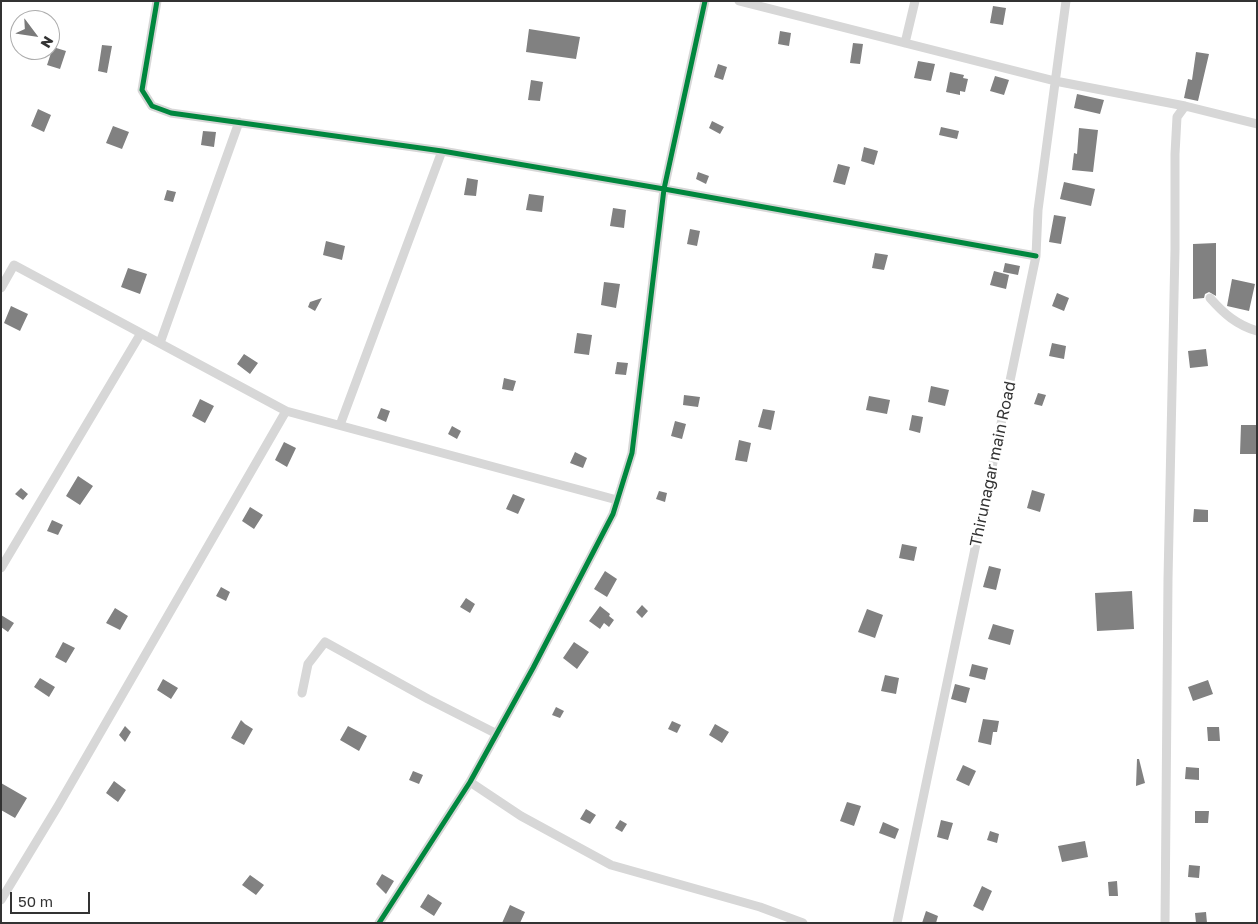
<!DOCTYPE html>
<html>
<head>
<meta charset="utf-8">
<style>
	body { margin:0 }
	#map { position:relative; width:1258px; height:924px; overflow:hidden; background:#fff; font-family:"Golos Text",sans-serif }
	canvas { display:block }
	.frame { position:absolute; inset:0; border:2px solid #333; pointer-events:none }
	.north { position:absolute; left:10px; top:10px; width:50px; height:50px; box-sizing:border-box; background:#fff; border:1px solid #adadad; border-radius:50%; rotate:121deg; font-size:14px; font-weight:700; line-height:20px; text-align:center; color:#333 }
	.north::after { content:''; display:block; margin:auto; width:18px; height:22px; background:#7a7a7a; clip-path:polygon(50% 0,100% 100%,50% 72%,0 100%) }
	.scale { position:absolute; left:10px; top:892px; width:80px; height:22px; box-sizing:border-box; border:2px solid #333; border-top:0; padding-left:6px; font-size:15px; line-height:18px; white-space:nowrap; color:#333; -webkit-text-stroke:4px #fff; paint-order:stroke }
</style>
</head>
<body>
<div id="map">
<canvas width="1258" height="924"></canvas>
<div class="frame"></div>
<div class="north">N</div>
<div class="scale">50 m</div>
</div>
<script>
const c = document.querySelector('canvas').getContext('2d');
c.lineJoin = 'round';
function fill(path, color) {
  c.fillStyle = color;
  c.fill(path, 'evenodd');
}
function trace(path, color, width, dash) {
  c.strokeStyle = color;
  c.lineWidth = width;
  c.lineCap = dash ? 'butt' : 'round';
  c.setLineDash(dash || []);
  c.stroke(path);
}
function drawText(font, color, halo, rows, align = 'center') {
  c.font = font + ' "Golos Text",sans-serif';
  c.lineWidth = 5;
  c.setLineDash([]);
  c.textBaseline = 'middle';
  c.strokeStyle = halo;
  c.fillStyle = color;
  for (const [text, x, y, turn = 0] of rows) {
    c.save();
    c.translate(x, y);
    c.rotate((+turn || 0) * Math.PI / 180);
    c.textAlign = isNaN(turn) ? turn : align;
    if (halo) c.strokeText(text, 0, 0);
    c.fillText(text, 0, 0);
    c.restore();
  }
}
const building = new Path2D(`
	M993 6 1006 8 1003 25 990 23Z
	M529 29 580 37 576 59 526 52Z
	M780 31 791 33 789 46 778 44Z
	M853 43 863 44 860 64 850 63Z
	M102 45 112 46 107 73 98 71Z
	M53 47 66 51 60 69 47 65Z
	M1196 52 1209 54 1198 101 1184 98 1188 79 1192 80Z
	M918 61 935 64 931 81 914 78Z
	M718 64 727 67 723 80 714 77Z
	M950 72 964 75 963 78 968 79 965 92 960 91V95L946 92Z
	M995 76 1009 80 1004 95 990 91Z
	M531 80 543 82 540 101 528 100Z
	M1077 94 1104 100 1100 114 1074 108Z
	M38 109 51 115 44 132 31 126Z
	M712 121 724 127 720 134 709 128Z
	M113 126 129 132 122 149 106 143Z
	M941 127 959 131 957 139 939 135Z
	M1079 128 1098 130 1093 172 1072 170 1074 153 1077 154Z
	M203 131 216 132 214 147 201 145Z
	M864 147 878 151 874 165 861 161Z
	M838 164 850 167 845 185 833 182Z
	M698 172 709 176 706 184 696 179Z
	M467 178 478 180 476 196 464 195Z
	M1064 182 1095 189 1091 206 1060 199Z
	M167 190 176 192 173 202 164 200Z
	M529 194 544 196 542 212 526 210Z
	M613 208 626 210 624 228 610 226Z
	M1054 215 1066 217 1061 244 1049 242Z
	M690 229 700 231 697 246 687 244Z
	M326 241 345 246 342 260 323 255Z
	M1216 243V296L1209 292 1205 294 1204 298 1193 299V244Z
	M875 253 888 255 884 270 872 268Z
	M1005 263 1020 266 1018 275 1003 272Z
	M128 268 147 274 140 294 121 287Z
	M994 271 1009 275 1006 289 990 285Z
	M1232 279 1255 284 1249 311 1227 306Z
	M604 282 620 284 616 308 601 305Z
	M1057 293 1069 298 1064 311 1052 306Z
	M322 298 315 311 308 307 310 302Z
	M11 306 28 314 20 331 4 323Z
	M577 333 592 335 589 355 574 353Z
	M1052 343 1066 346 1064 359 1049 356Z
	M1206 349 1208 366 1190 368 1188 351Z
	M244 354 258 363 250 374 237 364Z
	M617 362 628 363 626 375 615 374Z
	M504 378 516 381 513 391 502 389Z
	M931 386 949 390 945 406 928 402Z
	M1038 393 1046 395 1042 406 1034 404Z
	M684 395 700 397 698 407 683 405Z
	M869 396 890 400 887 414 866 410Z
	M200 399 214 406 205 423 192 416Z
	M381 408 390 411 386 422 377 418Z
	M763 409 775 411 771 430 758 427Z
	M912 415 923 417 920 433 909 430Z
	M675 421 686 424 682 439 671 436Z
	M1241 425H1257V454H1240Z
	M452 426 461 431 457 439 448 434Z
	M739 440 751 443 747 462 735 460Z
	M284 442 296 448 287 467 275 460Z
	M575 452 587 458 583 468 570 463Z
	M78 476 93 486 80 505 66 496Z
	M21 488 28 494 23 500 15 494Z
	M1032 490 1045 494 1040 512 1027 508Z
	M659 491 667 493 665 502 656 499Z
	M513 494 525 499 518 514 506 509Z
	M250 507 263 515 254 529 242 521Z
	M1194 509 1208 510V522H1193Z
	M52 520 63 525 58 535 47 531Z
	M902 544 917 547 914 561 899 558Z
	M989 566 1001 569 996 590 983 587Z
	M605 571 617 579 607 597 594 589Z
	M221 587 230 592 226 601 216 596Z
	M1132 591 1134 629 1097 631 1095 593Z
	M466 598 475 604 470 613 460 607Z
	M642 605 648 611 642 618 636 612Z
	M600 606 610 614 609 616 614 620 609 627 604 623 600 629 589 621Z
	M115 608 128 616 120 630 106 623Z
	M867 609 883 615 875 638 858 632Z
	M1 615 14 623 8 632 1 627Z
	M993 624 1014 630 1010 645 988 639Z
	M63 642 75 648 66 663 55 657Z
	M574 642 589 652 577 669 563 658Z
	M972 664 988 668 985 680 969 676Z
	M885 675 899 678 896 694 881 691Z
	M40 678 55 687 49 697 34 687Z
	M163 679 178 688 171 699 157 690Z
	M1208 680 1213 694 1193 701 1188 687Z
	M955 684 970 688 966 703 951 699Z
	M556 707 564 711 560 718 552 715Z
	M983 719 999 721 997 732H993L991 745 978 742Z
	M241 720 245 724 253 729 244 745 231 738Z
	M672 721 681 725 677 733 668 729Z
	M715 724 729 732 722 743 709 735Z
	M125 726 131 732 125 742 119 735Z
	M348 726 367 736 359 751 340 740Z
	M1207 727H1219L1220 741H1208Z
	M1137 759H1139L1145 783 1136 786Z
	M963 765 976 771 969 786 956 780Z
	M1186 767 1199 768V780L1185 779Z
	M413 771 423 775 419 784 409 780Z
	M114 781 126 790 118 802 106 793Z
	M1 783 27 798 15 818 1 810Z
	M847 802 861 806 854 826 840 821Z
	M586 809 596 815 590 824 580 819Z
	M1195 811H1209L1208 823H1195Z
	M620 820 627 824 622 832 615 828Z
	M941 820 953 823 948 840 937 837Z
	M883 822 899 829 895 839 879 833Z
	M990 831 999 834 997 843 987 840Z
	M1085 841 1088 857 1062 862 1058 846Z
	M1189 865 1200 866 1199 878 1188 877Z
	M382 874 394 881 386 894 376 884Z
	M250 875 264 885 256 895 242 885Z
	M1117 881 1118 896H1109L1108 882Z
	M982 886 992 891 983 911 973 906Z
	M428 894 442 903 434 916 420 907Z
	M510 905 525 912 520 923H502Z
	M926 911 938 916 936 923H922Z
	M1206 912 1207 923H1196L1195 913Z`);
const street = new Path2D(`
	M157 1 142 90 152 106 171 113 442 151 664 189 1036 256
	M739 1 1055 81 1185 106 1257 124
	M905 43 915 1
	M1 288 14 265 286 411 617 500
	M1210 298C1224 314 1237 325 1257 331
	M160 343 239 122
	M340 425 442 151
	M1 568 141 333
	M302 693 308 664 325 642 428 699 497 734
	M470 782 521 816 611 865 760 907 803 923
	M1 900 58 806 286 411
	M379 923 470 782 533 668 613 514 632 453 664 189 705 1
	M897 923 1036 256 1038 210 1066 1
	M1165 923 1168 579 1175 249V154L1177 117 1185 106`);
const cycleway = new Path2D(`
	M157 1 142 90 152 106 171 113 442 151 664 189 1036 256
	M379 923 470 782 533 668 613 514 632 453 664 189 705 1`);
const streetNames = [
	["Thirunagar main Road",993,464,-78]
];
fill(building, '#818181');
trace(street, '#d7d7d7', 9);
trace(cycleway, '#00873e', 5);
drawText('16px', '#333', '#fff', streetNames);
</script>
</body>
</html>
